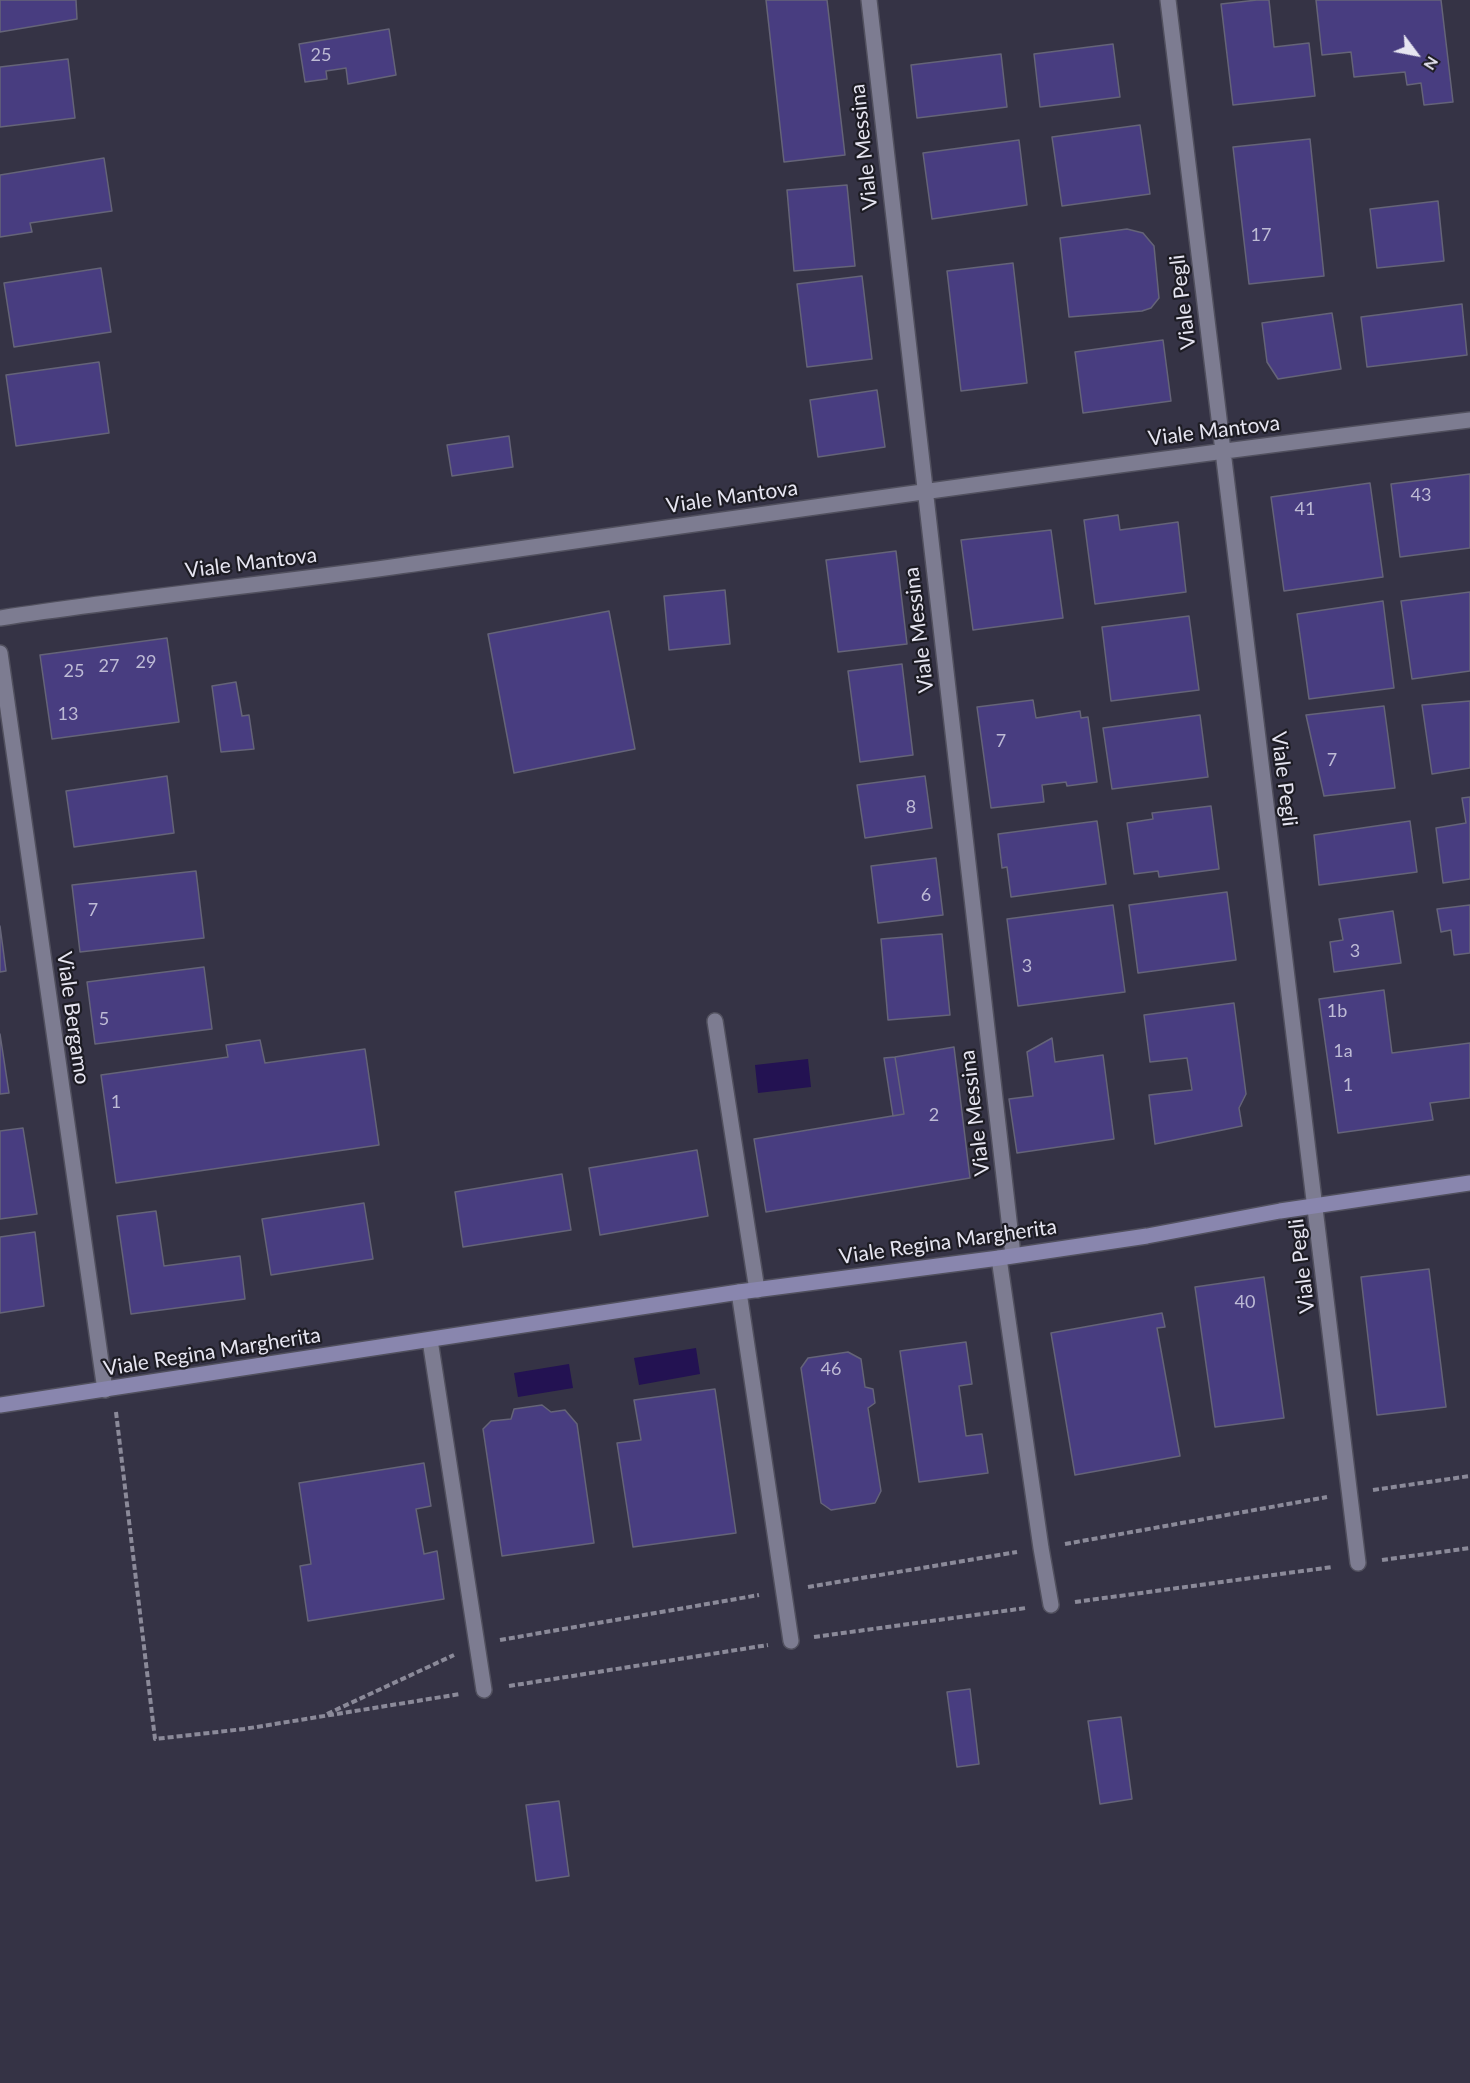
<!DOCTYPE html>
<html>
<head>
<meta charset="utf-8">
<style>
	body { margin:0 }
	#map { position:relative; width:1470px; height:2083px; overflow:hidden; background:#353345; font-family:Lato,sans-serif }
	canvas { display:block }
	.north { position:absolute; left:1386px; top:24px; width:60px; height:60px; -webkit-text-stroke:4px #1d1c24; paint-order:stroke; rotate:122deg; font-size:16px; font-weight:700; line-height:24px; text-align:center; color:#e6e5f1 }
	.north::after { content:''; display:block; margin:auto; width:21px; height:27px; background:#e6e5f1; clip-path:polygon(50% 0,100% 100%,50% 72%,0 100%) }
</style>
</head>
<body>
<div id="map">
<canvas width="1470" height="2083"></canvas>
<div class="north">N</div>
</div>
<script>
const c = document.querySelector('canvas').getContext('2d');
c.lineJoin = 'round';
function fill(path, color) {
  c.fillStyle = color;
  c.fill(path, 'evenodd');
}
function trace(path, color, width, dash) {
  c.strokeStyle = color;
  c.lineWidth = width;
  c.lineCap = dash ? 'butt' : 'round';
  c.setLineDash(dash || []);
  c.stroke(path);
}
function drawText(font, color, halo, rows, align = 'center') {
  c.font = font + ' Lato,sans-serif';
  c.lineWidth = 4.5;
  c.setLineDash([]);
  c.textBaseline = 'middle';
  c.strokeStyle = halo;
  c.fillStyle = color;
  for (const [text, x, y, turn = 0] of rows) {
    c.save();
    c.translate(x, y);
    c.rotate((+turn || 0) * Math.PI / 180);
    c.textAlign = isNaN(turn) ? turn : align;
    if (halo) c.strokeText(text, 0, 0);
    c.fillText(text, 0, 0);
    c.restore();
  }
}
const water = new Path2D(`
	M808 1059 811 1087 758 1093 755 1065Z
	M696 1348 700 1374 639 1385 634 1358Z
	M569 1364 573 1388 518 1397 514 1373Z`);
const building = new Path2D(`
	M0 0H76L77 19 0 32Z
	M766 0H827L845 155 784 162Z
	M1257 0H1269L1274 47 1309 43 1315 96 1233 105 1221 4Z
	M1316 0H1441L1453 102 1424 105 1421 83 1407 85 1405 72 1354 77 1351 52 1322 55Z
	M389 29 396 75 348 84 346 68 326 71 327 79 305 82 299 44Z
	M1113 44 1120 97 1040 107 1034 54Z
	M1001 54 1007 107 917 118 911 65Z
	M68 59 75 118 0 127V67Z
	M1140 125 1150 194 1062 206 1052 137Z
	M1310 139 1324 276 1249 284 1233 147Z
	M1019 140 1027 205 932 219 923 153Z
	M104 158 112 211 30 223 32 232 0 237V175Z
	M847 185 855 266 794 271 787 190Z
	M1438 201 1444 261 1377 268 1370 209Z
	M1127 229 1143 233 1154 246 1159 298 1151 308 1142 311 1069 317 1060 238Z
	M1013 263 1027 383 961 391 947 271Z
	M101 268 111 332 14 347 4 283Z
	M862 276 872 359 807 367 797 284Z
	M1462 304 1467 355 1367 367 1361 317Z
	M1332 313 1341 369 1278 379 1267 362 1262 323Z
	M1163 340 1171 401 1083 413 1075 352Z
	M99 362 109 433 16 446 6 375Z
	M877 390 885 447 818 457 810 400Z
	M509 436 513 467 452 476 447 445Z
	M1470 474V548L1400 557 1391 484Z
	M1370 483 1383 577 1284 591 1271 497Z
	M1118 515 1120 530 1178 522 1186 592 1095 604 1084 520Z
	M1051 530 1063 618 973 630 961 540Z
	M896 551 907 644 838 652 826 560Z
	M725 590 730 644 669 650 664 596Z
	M1470 592V671L1412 679 1401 601Z
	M1383 601 1394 688 1309 699 1297 614Z
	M609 611 635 749 514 773 488 634Z
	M1189 616 1199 690 1111 701 1102 627Z
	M167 638 179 722 52 739 40 655Z
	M902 664 913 755 860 762 848 671Z
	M236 682 242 716 249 715 254 749 221 752 212 686Z
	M1033 700 1036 718 1080 711 1081 718 1088 717 1097 782 1067 786 1066 782 1042 785 1044 802 991 808 977 707Z
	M1470 701V768L1432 774 1422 705Z
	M1384 706 1395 788 1324 796 1306 715Z
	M1200 715 1208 777 1112 789 1103 728Z
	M167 776 174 833 74 847 66 791Z
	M925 776 932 828 865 838 857 785Z
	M1470 797V879L1443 883 1436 828 1466 823 1462 798Z
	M1211 806 1219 869 1159 877 1158 871 1134 874 1127 823 1153 819 1152 813Z
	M1097 821 1106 884 1011 897 1007 867 1002 868 998 834Z
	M1410 821 1417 872 1319 885 1314 835Z
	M936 858 943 915 878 923 871 866Z
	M196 871 204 938 80 952 72 885Z
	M1227 892 1236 960 1138 973 1129 905Z
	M1113 905 1125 992 1018 1006 1007 919Z
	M1470 905V953L1454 955 1451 930 1441 932 1437 909Z
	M1393 911 1401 963 1334 972 1330 942 1343 940 1339 919Z
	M0 926 6 971 0 972Z
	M942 934 950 1015 888 1020 881 939Z
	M204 967 212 1029 95 1044 87 982Z
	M1384 990 1392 1053 1470 1043V1098L1430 1103 1433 1120 1338 1133 1319 999Z
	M1234 1003 1246 1094 1239 1108 1242 1126 1155 1144 1149 1095 1192 1090 1187 1058 1150 1062 1144 1015Z
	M0 1034 9 1093 0 1094Z
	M1052 1038 1055 1062 1103 1055 1114 1139 1017 1153 1009 1099 1033 1096 1027 1052Z
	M260 1040 265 1063 365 1049 379 1145 116 1183 101 1075 228 1057 226 1045Z
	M954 1047 970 1178 766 1212 754 1139 904 1114 895 1057Z
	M895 1057 904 1114 893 1116 884 1058Z
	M23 1128 37 1214 0 1219V1131Z
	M697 1150 708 1216 600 1235 589 1168Z
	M562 1174 571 1230 463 1247 455 1192Z
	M364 1203 373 1259 271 1275 262 1219Z
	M156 1211 164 1266 240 1256 245 1299 131 1314 117 1216Z
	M35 1232 44 1306 0 1313V1237Z
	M1429 1269 1446 1407 1377 1415 1361 1277Z
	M1264 1277 1284 1418 1215 1427 1195 1287Z
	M1162 1313 1165 1327 1157 1328 1180 1456 1075 1475 1051 1333Z
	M966 1342 972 1384 959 1386 966 1436 982 1434 988 1473 919 1482 900 1351Z
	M848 1352 861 1359 865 1387 873 1389 875 1403 868 1408 881 1491 875 1503 831 1510 821 1503 801 1368 808 1358Z
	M715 1389 736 1533 633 1547 617 1443 641 1440 634 1400Z
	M542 1405 551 1412 565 1410 577 1424 594 1543 502 1556 483 1429 491 1421 511 1419 514 1409Z
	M424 1463 431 1506 416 1509 424 1554 437 1551 444 1599 308 1621 300 1566 311 1564 299 1483Z
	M970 1689 979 1764 957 1767 947 1692Z
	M1121 1717 1132 1799 1100 1804 1088 1721Z
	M559 1801 569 1876 536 1881 526 1805Z`);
const path = new Path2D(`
	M116 1412 155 1739 244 1729 460 1694
	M1373 1490 1470 1476
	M1065 1544 1327 1497
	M1382 1560 1470 1548
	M808 1587 1017 1552
	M1075 1602 1332 1567
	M814 1637 1026 1608
	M500 1640 759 1595
	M509 1686 768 1645
	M327 1714 454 1655`);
const lane = new Path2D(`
	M715 1021 757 1290`);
const street = new Path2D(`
	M869 0 1013 1255
	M1168 0C1230 521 1297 1042 1358 1563
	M0 618C130 598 261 585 392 567 751 516 1110 464 1470 420
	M0 653 105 1390
	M999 1258 1041 1548 1051 1605
	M739 1292 791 1641
	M430 1340 484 1690`);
const secondary = new Path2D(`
	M0 1405 739 1292 999 1258 1147 1236 1280 1211 1470 1183`);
const numberNames = [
	["25",321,55],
	["17",1261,235],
	["43",1421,495],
	["41",1305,509],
	["29",146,662],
	["27",109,666],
	["25",74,671],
	["13",68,714],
	["7",1001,741],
	["7",1332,760],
	["8",911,807],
	["6",926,895],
	["7",93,910],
	["3",1355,951],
	["3",1027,966],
	["1b",1337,1011],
	["5",104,1019],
	["1a",1343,1051],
	["1",1348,1085],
	["1",116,1102],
	["2",934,1115],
	["40",1245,1302],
	["46",831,1369]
];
const streetNames = [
	["Viale Messina",864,147,-96],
	["Viale Pegli",1183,302,-97],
	["Viale Mantova",1214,431,-7],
	["Viale Mantova",732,497,-8],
	["Viale Mantova",251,563,-7],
	["Viale Messina",919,630,-97],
	["Viale Pegli",1284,779,83],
	["Viale Bergamo",73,1018,82],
	["Viale Messina",975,1113,-97],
	["Viale Regina Margherita",948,1242,-8],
	["Viale Pegli",1302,1266,-97],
	["Viale Regina Margherita",212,1352,-9]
];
fill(water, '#231252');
fill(building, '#483d80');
trace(building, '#656478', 1.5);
trace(lane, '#51505e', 18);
trace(street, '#51505e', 18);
trace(secondary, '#51505e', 18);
trace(path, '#8b8a99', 4, [6, 3]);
trace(lane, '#7d7c91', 15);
trace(street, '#7d7c91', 15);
trace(secondary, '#8986ae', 15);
drawText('18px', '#bebbd5', null, numberNames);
drawText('21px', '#e6e5f1', '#1d1c24', streetNames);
</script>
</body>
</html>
